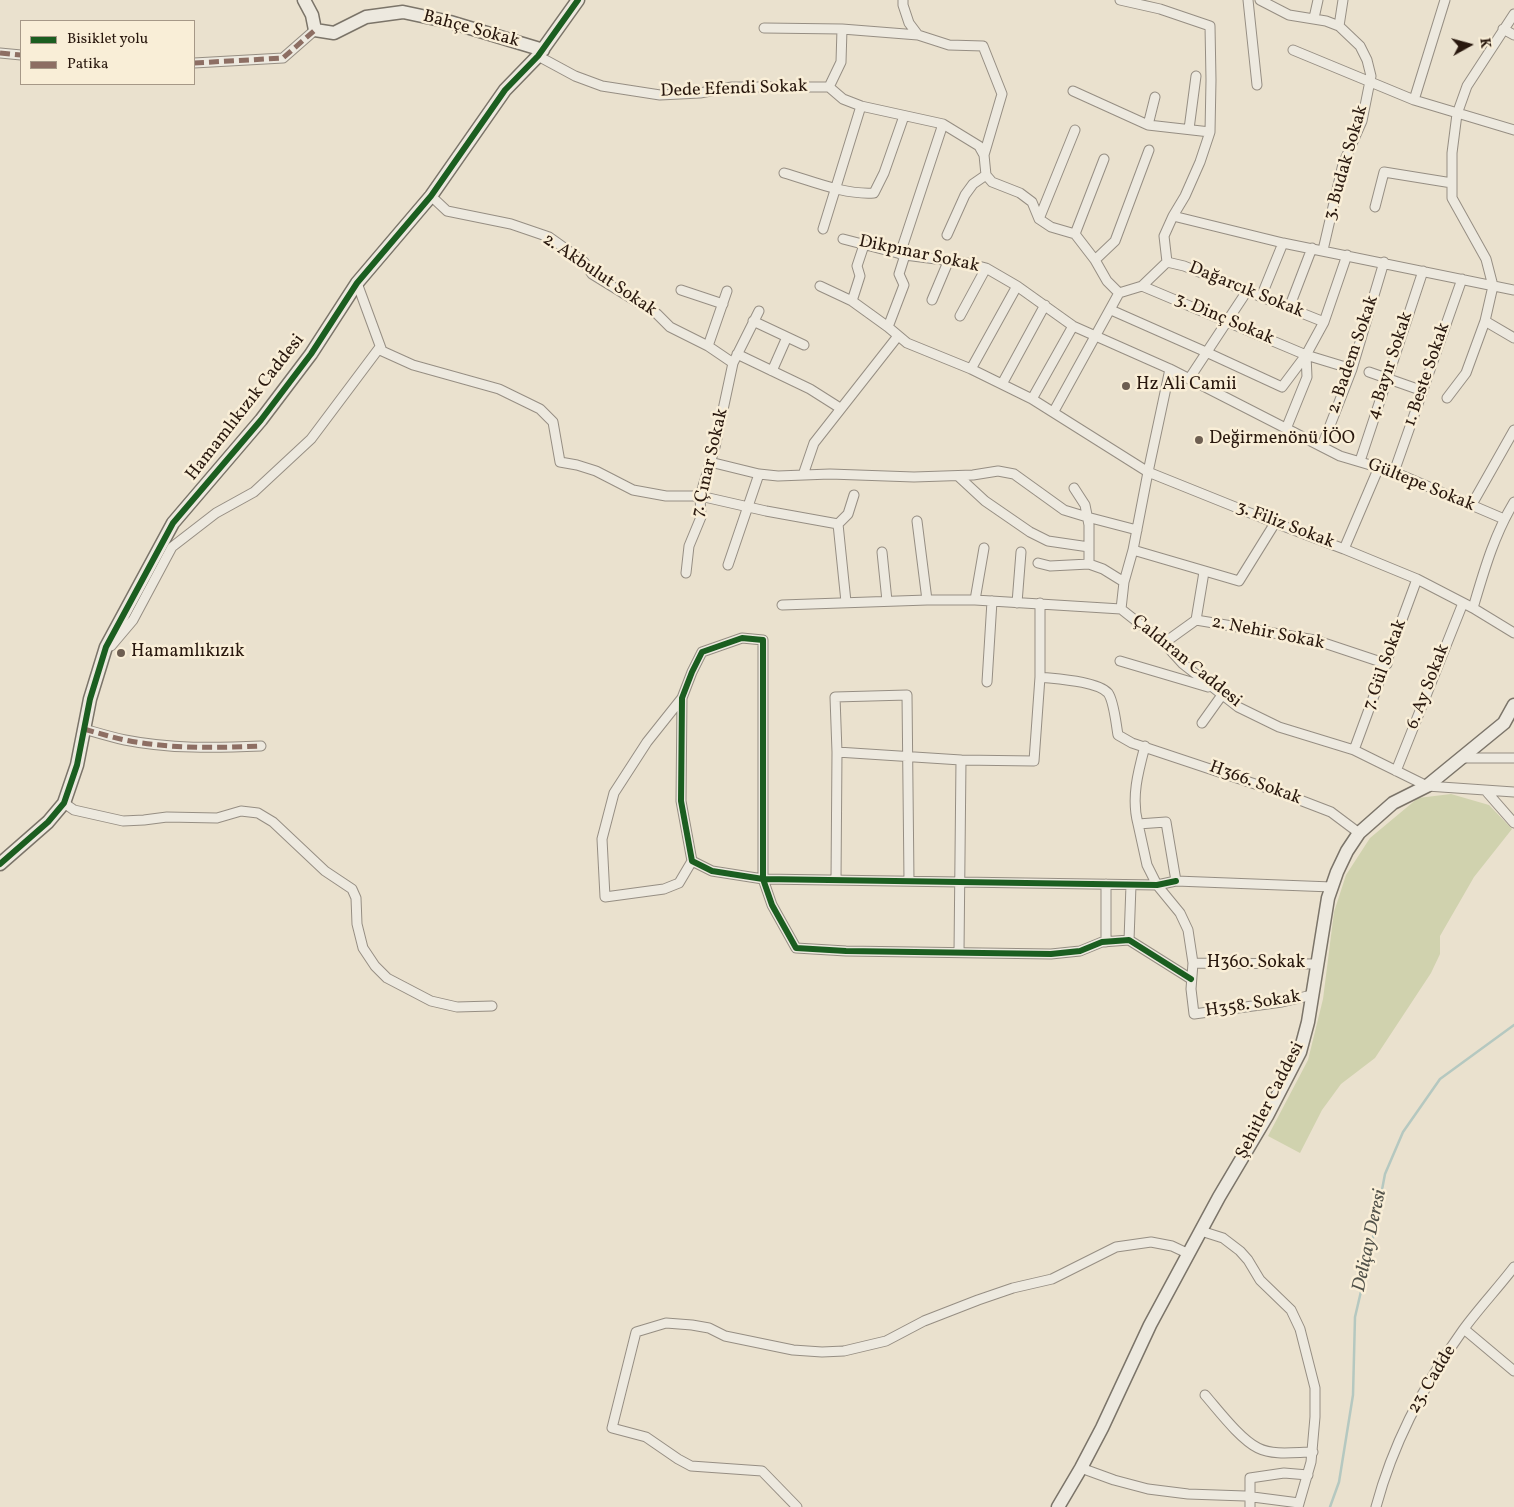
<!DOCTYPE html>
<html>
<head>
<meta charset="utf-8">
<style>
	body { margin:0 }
	#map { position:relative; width:1514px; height:1507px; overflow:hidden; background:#eae1ce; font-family:Vollkorn,serif }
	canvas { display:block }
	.legend { position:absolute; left:20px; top:20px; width:175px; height:65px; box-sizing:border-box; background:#f9eed7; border:1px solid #a69887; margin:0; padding:6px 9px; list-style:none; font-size:15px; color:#29180e }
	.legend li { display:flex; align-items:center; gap:10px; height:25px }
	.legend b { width:25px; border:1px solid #a69887 }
	.north { position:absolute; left:1444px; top:20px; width:50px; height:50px; -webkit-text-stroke:4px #f9eed7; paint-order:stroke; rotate:83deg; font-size:14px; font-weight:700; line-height:20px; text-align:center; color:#29180e }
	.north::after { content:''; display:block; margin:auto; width:18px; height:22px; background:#29180e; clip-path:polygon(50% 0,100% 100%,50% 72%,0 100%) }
</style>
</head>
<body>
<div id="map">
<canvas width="1514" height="1507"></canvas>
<ul class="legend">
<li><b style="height:6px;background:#1b5e20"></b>Bisiklet yolu</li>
<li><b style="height:6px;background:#8d6e63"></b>Patika</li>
</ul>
<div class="north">K</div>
</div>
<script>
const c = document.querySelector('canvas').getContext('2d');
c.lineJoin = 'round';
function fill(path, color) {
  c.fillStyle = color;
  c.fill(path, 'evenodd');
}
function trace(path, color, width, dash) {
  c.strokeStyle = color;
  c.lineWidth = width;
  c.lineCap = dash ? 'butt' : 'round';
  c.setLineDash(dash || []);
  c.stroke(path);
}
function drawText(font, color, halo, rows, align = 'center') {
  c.font = font + ' Vollkorn,serif';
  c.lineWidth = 5;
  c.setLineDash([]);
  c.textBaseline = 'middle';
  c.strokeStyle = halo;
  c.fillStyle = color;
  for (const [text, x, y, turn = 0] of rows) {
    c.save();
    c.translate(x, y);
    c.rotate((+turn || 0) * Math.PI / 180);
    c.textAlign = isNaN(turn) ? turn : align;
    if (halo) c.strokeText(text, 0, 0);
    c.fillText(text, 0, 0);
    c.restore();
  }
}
const green = new Path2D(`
	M1451 794 1489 805 1512 829 1474 877 1440 936V954L1431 973 1375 1058 1341 1084 1322 1110 1300 1153 1268 1136 1308 1060 1323 999 1334 912 1346 875 1370 838 1418 798Z`);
const stream = new Path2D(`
	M1330 1507 1339 1482 1353 1395 1355 1317 1370 1253 1385 1174 1403 1132 1440 1079 1514 1025`);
const street = new Path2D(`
	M903 0V5L909 23 918 35 949 45 983 46 1002 94 984 155
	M1120 0 1160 9 1210 26 1211 80 1210 132 1200 162 1185 196 1173 216 1164 236 1167 262
	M1248 0 1257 85
	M1260 0 1289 15 1326 21 1339 26 1360 46 1367 60 1371 76 1362 121 1343 164 1323 250
	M1514 14 1467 86 1457 114 1452 153V198L1486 259 1493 286 1485 321 1514 338
	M1314 18 1318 0
	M1339 26 1343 0
	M764 28 842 29 918 35
	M1503 29 1514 35
	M1293 50 1414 100 1514 130
	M0 53 21 55
	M538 56 575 76 602 86 660 95 700 93 732 87H829L843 99 861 106 943 124 979 146 984 155 986 175 992 182 1020 193 1032 202 1039 219 1051 227 1075 234 1095 260 1107 281 1119 293 1142 286 1167 262
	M194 63 283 58 315 30
	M829 87 841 62 842 29
	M1073 91 1148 125 1210 132
	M1414 100 1445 0
	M1148 125 1155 97
	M1189 129 1196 76
	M784 173C812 181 844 195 874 193L884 173 904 116
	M431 196 447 211 511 224 549 237 584 262 592 274 657 314 670 327 708 346 733 363
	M1375 207 1384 172 1452 183
	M1173 216 1283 243 1514 290
	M1039 219 1075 130
	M823 229 861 106
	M1075 234 1104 159
	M947 235 965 195 973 184 986 175
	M843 239 905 255 967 263 986 268 1017 286 1073 326 1170 369 1340 456 1394 472 1504 519
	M900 254 943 124
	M1095 260 1115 241 1149 150
	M1167 262 1184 266 1324 322
	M357 283 382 351 413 365 499 389 540 409 553 422 560 462 577 465 596 471 633 490 666 496H700L766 511 838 524
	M820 286 852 301 888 327 907 343 971 369 1032 399 1148 472 1133 550
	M1142 286 1306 355 1352 369
	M681 290 723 304
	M1261 297 1283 243
	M932 300 948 262
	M852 301 860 276 857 266 864 245
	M1289 308 1312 248
	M1111 310 1206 352 1282 387 1306 355 1324 322 1347 255
	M960 316 986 268
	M753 321 804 345
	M888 327 904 285 899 274 905 255
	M708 346 727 291
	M737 354 810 389 840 408
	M971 369 1017 286
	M1170 369 1148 472 1275 523 1344 549 1417 579 1473 608 1514 633
	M772 371 787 337
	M1369 372 1423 391
	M1189 379 1247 291
	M1002 384 1045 305
	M1447 398 1466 373 1485 321
	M1032 399 1073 326
	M1054 411 1119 293
	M1286 429 1307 377 1306 355
	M1322 446 1352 369 1384 262
	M1360 461 1423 271
	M710 462 759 474 778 476 830 474 914 477 973 475 998 471 1014 474 1064 510 1087 517 1137 530
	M1394 472 1462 279
	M803 475 814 443 898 336
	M958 476 985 501 1030 532 1048 541 1089 547
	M1074 488 1085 505 1089 525V564L1103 569 1124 582
	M1471 506 1514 430
	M917 521 927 600
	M838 524 846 602
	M838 524 848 514 854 495
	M1344 549 1379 467
	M882 552 887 601
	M1038 563 1050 566 1089 564
	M728 565 759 474
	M1204 572 1196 620 1315 640 1387 664
	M686 573 689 546 701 517 700 496 715 447 733 363 759 311
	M975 600 984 548
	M1017 603 1021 552
	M782 605 927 600H975L1121 609 1164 643 1183 664 1238 707 1279 727 1354 750 1427 786 1514 792
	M1473 608C1484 571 1494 535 1514 502
	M1121 609 1124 582 1133 550 1239 581 1275 523
	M1164 643 1196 620
	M111 646 133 620 172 547 216 513 254 492 311 439 380 347
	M1120 661 1208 687
	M1040 677C1056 679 1097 681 1108 693 1114 701 1116 724 1118 735L1132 743 1279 792 1331 812 1359 833
	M987 682 992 601
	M682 698 647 742 614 793 602 839 605 897 664 889 679 883 692 861
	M1202 723 1222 695
	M84 729C98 733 111 737 125 740 170 749 216 748 261 746
	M1145 746C1138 772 1131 798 1138 824L1166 822 1176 881 1332 887
	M1354 750 1417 579
	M837 752 835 697 907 695 909 881
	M1462 758H1514
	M1396 771 1463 603
	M1486 791 1514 823
	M64 803 74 810 123 821 144 820 167 817 217 818 241 811 258 813 273 822 325 871 352 889 356 898 357 924 363 948 375 966 387 978 431 1001 457 1007 492 1006
	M1138 824 1147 865 1157 885 1180 913 1188 930 1193 963 1191 989 1194 1014 1282 1002 1312 995
	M836 880 837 752 961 760
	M1176 881 1157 885 763 879 712 871 692 861 681 801 682 698 692 672 702 652 742 638 763 640V879L772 905 796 948 846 951 1051 954 1080 951 1102 942 1129 940 1191 979
	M1106 884V942
	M1129 940 1131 885
	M959 952 961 760 1034 761 1040 677V603
	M1193 963 1318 964
	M1201 1231 1223 1238 1240 1251 1248 1260 1260 1280 1291 1310 1300 1329 1315 1388V1417L1311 1462 1298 1507
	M1464 1329 1514 1371
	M1205 1395C1219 1411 1240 1439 1258 1448 1274 1456 1296 1452 1313 1452
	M1081 1468 1114 1480 1148 1489 1188 1494 1245 1496 1299 1503
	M797 1507 762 1471 691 1466 678 1459 646 1437 612 1428 636 1332 666 1323 692 1325 709 1328 725 1336 793 1350 822 1352 844 1351 886 1341 924 1321 978 1300 1013 1288 1052 1279 1116 1247 1151 1242 1172 1246 1189 1254
	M1250 1507V1478L1284 1473 1308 1475
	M1376 1507C1393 1443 1425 1383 1463 1330 1479 1308 1498 1288 1514 1267`);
const secondary = new Path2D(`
	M304 0 312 15 315 30 334 33 366 17 403 12 450 22 543 50
	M0 864 48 822 64 803 77 765 90 699 106 647 173 523 261 420 311 354 357 283 431 196 505 90 538 56 578 0
	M1058 1507 1081 1468 1102 1428 1150 1325 1219 1197 1267 1116 1300 1052 1308 1022 1328 898 1337 872 1347 851 1359 833 1393 803 1427 786 1504 723 1514 705`);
const quiet = new Path2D(`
	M0 53 21 55
	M194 63 283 58 315 30
	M84 729C98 733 111 737 125 740 170 749 216 748 261 746`);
const cycleway = new Path2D(`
	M0 864 48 822 64 803 77 765 90 699 106 647 173 523 261 420 311 354 357 283 431 196 505 90 538 56 578 0
	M1176 881 1157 885 763 879 712 871 692 861 681 801 682 698 692 672 702 652 742 638 763 640V879L772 905 796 948 846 951 1051 954 1080 951 1102 942 1129 940 1191 979`);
const markers = [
	[1126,386,5,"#6d5e51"],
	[1199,440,5,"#6d5e51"],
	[121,653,5,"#6d5e51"]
];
const streetNames = [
	["Bahçe Sokak",471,30,15],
	["Dede Efendi Sokak",734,90,-2],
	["3. Budak Sokak",1347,163,-74],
	["Dikpınar Sokak",919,255,12],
	["2. Akbulut Sokak",599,276,34],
	["Dağarcık Sokak",1246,291,22],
	["3. Dinç Sokak",1224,320,23],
	["2. Badem Sokak",1354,355,-71],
	["4. Bayır Sokak",1391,366,-72],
	["1. Beste Sokak",1428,375,-71],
	["Hamamlıkızık Caddesi",246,408,-52],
	["7. Çınar Sokak",711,463,-77],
	["Gültepe Sokak",1421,486,22],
	["3. Filiz Sokak",1285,526,21],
	["2. Nehir Sokak",1268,634,11],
	["Çaldıran Caddesi",1186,662,39],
	["7. Gül Sokak",1386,665,-70],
	["6. Ay Sokak",1429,687,-69],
	["H366. Sokak",1255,784,20],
	["H360. Sokak",1256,964],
	["H358. Sokak",1253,1005,-9],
	["Şehitler Caddesi",1271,1101,-63],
	["23. Cadde",1433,1380,-59]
];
const poiNames = [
	["Hz Ali Camii",1136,386],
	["Değirmenönü İÖO",1209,440],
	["Hamamlıkızık",131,653]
];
const waterNames = [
	["Deliçay Deresi",1371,1241,-78]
];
fill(green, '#d0d2ae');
trace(stream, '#b5c8c0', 2.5);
trace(street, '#968e83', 11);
trace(secondary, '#7b7469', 15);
trace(street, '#ede9df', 9);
trace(secondary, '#ede9df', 12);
trace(quiet, '#8d6e63', 5, [10, 5]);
trace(cycleway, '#1b5e20', 6);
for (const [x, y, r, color] of markers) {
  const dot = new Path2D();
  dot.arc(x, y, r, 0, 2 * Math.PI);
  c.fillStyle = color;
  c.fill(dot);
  trace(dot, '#f9eed7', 2);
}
drawText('18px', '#29180e', '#f9eed7', streetNames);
drawText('18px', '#29180e', '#f9eed7', poiNames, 'left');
drawText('italic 19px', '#52524a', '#f9eed7', waterNames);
</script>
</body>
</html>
